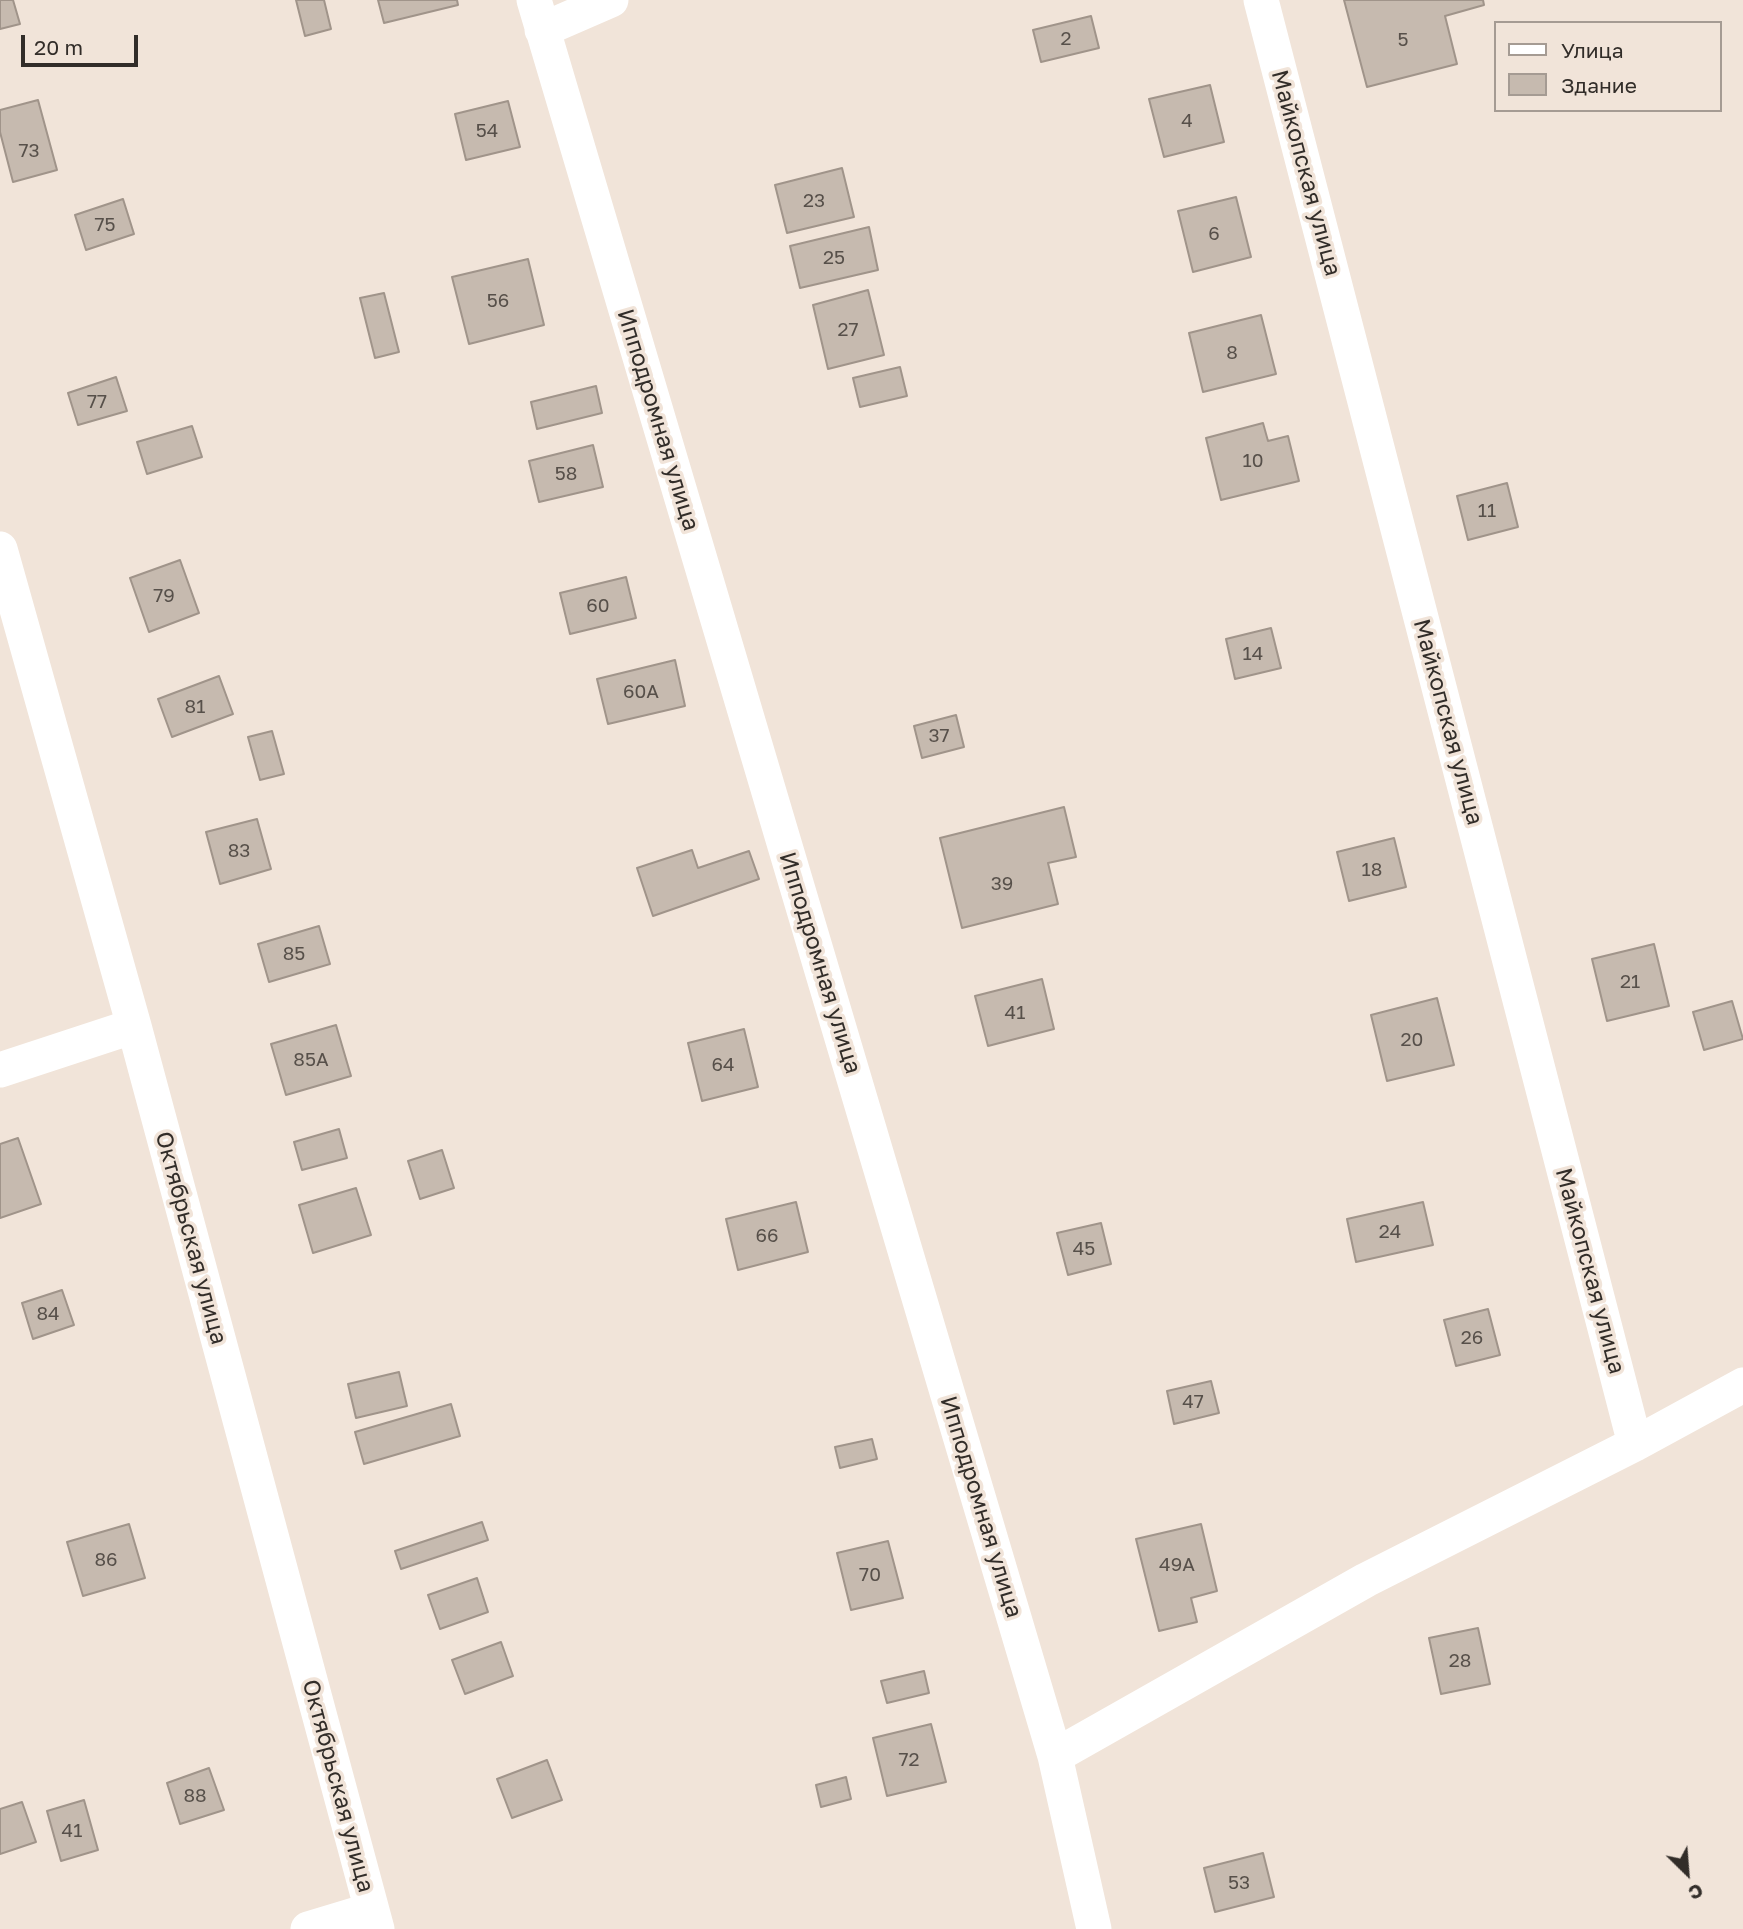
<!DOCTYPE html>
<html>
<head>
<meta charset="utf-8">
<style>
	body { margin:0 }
	#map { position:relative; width:1743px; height:1929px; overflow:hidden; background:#f1e4d9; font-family:"Golos Text",sans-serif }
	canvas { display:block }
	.legend { position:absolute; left:1494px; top:21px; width:228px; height:91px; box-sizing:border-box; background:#f1e4d9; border:2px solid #a59b93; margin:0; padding:9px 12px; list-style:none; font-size:21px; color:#322d29 }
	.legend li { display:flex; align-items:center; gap:14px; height:35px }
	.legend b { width:35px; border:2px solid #a59b93 }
	.north { position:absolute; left:1652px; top:1838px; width:70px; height:70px; -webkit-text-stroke:5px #f1e4d9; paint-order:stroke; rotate:155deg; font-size:19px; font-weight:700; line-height:28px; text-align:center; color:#322d29 }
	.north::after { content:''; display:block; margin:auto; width:24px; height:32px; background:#322d29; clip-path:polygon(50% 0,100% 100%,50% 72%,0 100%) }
	.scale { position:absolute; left:21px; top:35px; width:117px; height:32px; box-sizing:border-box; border:4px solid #322d29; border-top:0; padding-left:9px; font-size:21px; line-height:24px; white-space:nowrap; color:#322d29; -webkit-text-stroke:5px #f1e4d9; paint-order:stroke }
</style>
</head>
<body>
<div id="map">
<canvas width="1743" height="1929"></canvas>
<ul class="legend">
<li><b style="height:9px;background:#fff"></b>Улица</li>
<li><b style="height:19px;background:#c6baaf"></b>Здание</li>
</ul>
<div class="north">С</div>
<div class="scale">20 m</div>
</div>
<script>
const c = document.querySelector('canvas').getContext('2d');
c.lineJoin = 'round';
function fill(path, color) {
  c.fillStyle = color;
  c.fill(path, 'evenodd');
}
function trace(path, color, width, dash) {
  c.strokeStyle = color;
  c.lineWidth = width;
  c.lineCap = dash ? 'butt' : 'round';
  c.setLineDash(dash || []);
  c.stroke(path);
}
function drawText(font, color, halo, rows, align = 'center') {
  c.font = font + ' "Golos Text",sans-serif';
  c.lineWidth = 7;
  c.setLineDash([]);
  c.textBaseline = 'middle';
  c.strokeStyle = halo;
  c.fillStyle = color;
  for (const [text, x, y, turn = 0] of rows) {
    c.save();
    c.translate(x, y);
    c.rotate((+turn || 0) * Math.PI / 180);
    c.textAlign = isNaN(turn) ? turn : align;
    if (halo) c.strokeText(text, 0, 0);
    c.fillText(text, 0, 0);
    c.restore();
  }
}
const building = new Path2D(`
	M0 0H13L20 24 0 29Z
	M296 0H324L331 29 305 36Z
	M378 0H457L458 5 384 23Z
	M1344 0H1483L1484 5 1445 16 1457 64 1367 87Z
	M1091 16 1099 48 1041 62 1033 30Z
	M1210 85 1224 142 1164 157 1149 99Z
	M38 100 57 170 13 182 0 132V110Z
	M508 101 520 147 466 160 455 114Z
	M842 168 854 217 787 233 775 185Z
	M1236 197 1251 257 1193 272 1178 211Z
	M123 199 134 234 86 250 75 215Z
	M869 227 878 270 800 288 790 246Z
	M528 259 544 325 469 344 452 277Z
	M868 290 884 355 828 369 813 305Z
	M384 293 399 352 375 358 360 298Z
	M1261 315 1276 374 1203 392 1189 333Z
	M900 367 907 396 860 407 853 378Z
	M116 377 127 411 78 425 68 393Z
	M596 386 602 413 537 429 531 402Z
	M1263 423 1268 441 1288 436 1299 481 1221 500 1206 438Z
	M192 426 202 457 147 474 137 442Z
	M593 445 603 487 539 502 529 461Z
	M1507 483 1518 527 1468 540 1457 496Z
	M180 560 199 613 149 632 130 578Z
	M626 577 636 618 570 634 560 593Z
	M1271 628 1281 668 1235 679 1226 639Z
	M675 660 685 706 608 724 597 679Z
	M219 676 233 714 172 737 158 699Z
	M956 715 964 747 922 758 914 726Z
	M272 731 284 774 260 780 248 737Z
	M1064 807 1076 857 1048 863 1058 904 962 928 940 838Z
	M257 819 271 869 220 884 206 832Z
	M1394 838 1406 887 1349 901 1337 852Z
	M692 850 698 868 749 851 759 879 653 916 637 868Z
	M319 926 330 964 269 982 258 944Z
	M1654 944 1669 1006 1607 1021 1592 959Z
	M1042 979 1054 1029 988 1046 975 996Z
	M1437 998 1454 1065 1387 1081 1371 1015Z
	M1732 1001 1743 1039 1704 1050 1693 1012Z
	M336 1025 351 1076 286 1095 271 1044Z
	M744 1029 758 1087 702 1101 688 1043Z
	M339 1129 347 1158 302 1170 294 1142Z
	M18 1138 41 1204 0 1218V1144Z
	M442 1150 454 1188 420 1199 408 1161Z
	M356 1188 371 1235 313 1253 299 1205Z
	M796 1202 808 1252 738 1270 726 1219Z
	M1423 1202 1433 1245 1356 1262 1347 1219Z
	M1101 1223 1111 1264 1068 1275 1057 1233Z
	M62 1290 74 1325 33 1339 22 1303Z
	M1488 1309 1500 1355 1456 1366 1444 1320Z
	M399 1372 407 1406 356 1418 348 1384Z
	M1211 1381 1219 1413 1174 1424 1167 1391Z
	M451 1404 460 1436 364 1464 355 1432Z
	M872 1439 877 1459 840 1468 835 1447Z
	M482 1522 488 1540 401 1569 395 1551Z
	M129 1524 145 1578 83 1596 67 1542Z
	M1201 1524 1217 1591 1191 1598 1197 1622 1159 1631 1136 1539Z
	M888 1541 903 1598 851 1610 837 1553Z
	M477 1578 488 1612 440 1629 428 1595Z
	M1478 1628 1490 1684 1441 1694 1429 1638Z
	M501 1642 513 1676 465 1694 452 1660Z
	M924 1671 929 1693 887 1703 881 1681Z
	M931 1724 946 1782 887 1796 873 1738Z
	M547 1760 562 1800 512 1818 497 1779Z
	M209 1768 224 1810 180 1824 167 1783Z
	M846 1777 851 1799 821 1807 816 1785Z
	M84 1800 98 1850 61 1861 47 1811Z
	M22 1802 36 1842 0 1854V1809Z
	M1263 1853 1274 1897 1215 1912 1204 1868Z`);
const street = new Path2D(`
	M534 0 1055 1756 1094 1929
	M1261 0 1635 1444
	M542 30 611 0
	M0 549 134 1026 377 1929
	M0 1070 134 1026
	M1055 1756 1366 1580 1635 1444 1743 1385
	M308 1929 371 1910`);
const numberNames = [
	["2",1066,39],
	["5",1403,40],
	["4",1187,121],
	["54",487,131],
	["73",29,151],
	["23",814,201],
	["75",105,225],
	["6",1214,234],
	["25",834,258],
	["56",498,301],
	["27",848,330],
	["8",1232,353],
	["77",97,402],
	["10",1253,461],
	["58",566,474],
	["11",1487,511],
	["79",164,596],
	["60",598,606],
	["14",1253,654],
	["60А",641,692],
	["81",195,707],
	["37",939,736],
	["83",239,851],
	["18",1372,870],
	["39",1002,884],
	["85",294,954],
	["21",1630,982],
	["41",1015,1013],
	["20",1412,1040],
	["85А",311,1060],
	["64",723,1065],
	["24",1390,1232],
	["66",767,1236],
	["45",1084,1249],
	["84",48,1314],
	["26",1472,1338],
	["47",1193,1402],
	["86",106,1560],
	["49А",1177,1565],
	["70",870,1575],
	["28",1460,1661],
	["72",909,1760],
	["88",195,1796],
	["41",72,1831],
	["53",1239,1883]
];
const streetNames = [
	["Майкопская улица",1306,173,75],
	["Ипподромная улица",658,420,73],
	["Майкопская улица",1448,722,75],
	["Ипподромная улица",820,963,73],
	["Октябрьская улица",191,1238,75],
	["Майкопская улица",1590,1271,75],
	["Ипподромная улица",981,1507,73],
	["Октябрьская улица",338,1786,75]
];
fill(building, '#c6baaf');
trace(building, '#a0948a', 2);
trace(street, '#fff', 35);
drawText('19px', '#57504a', null, numberNames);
drawText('23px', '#322d29', '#f1e4d9', streetNames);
</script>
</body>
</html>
